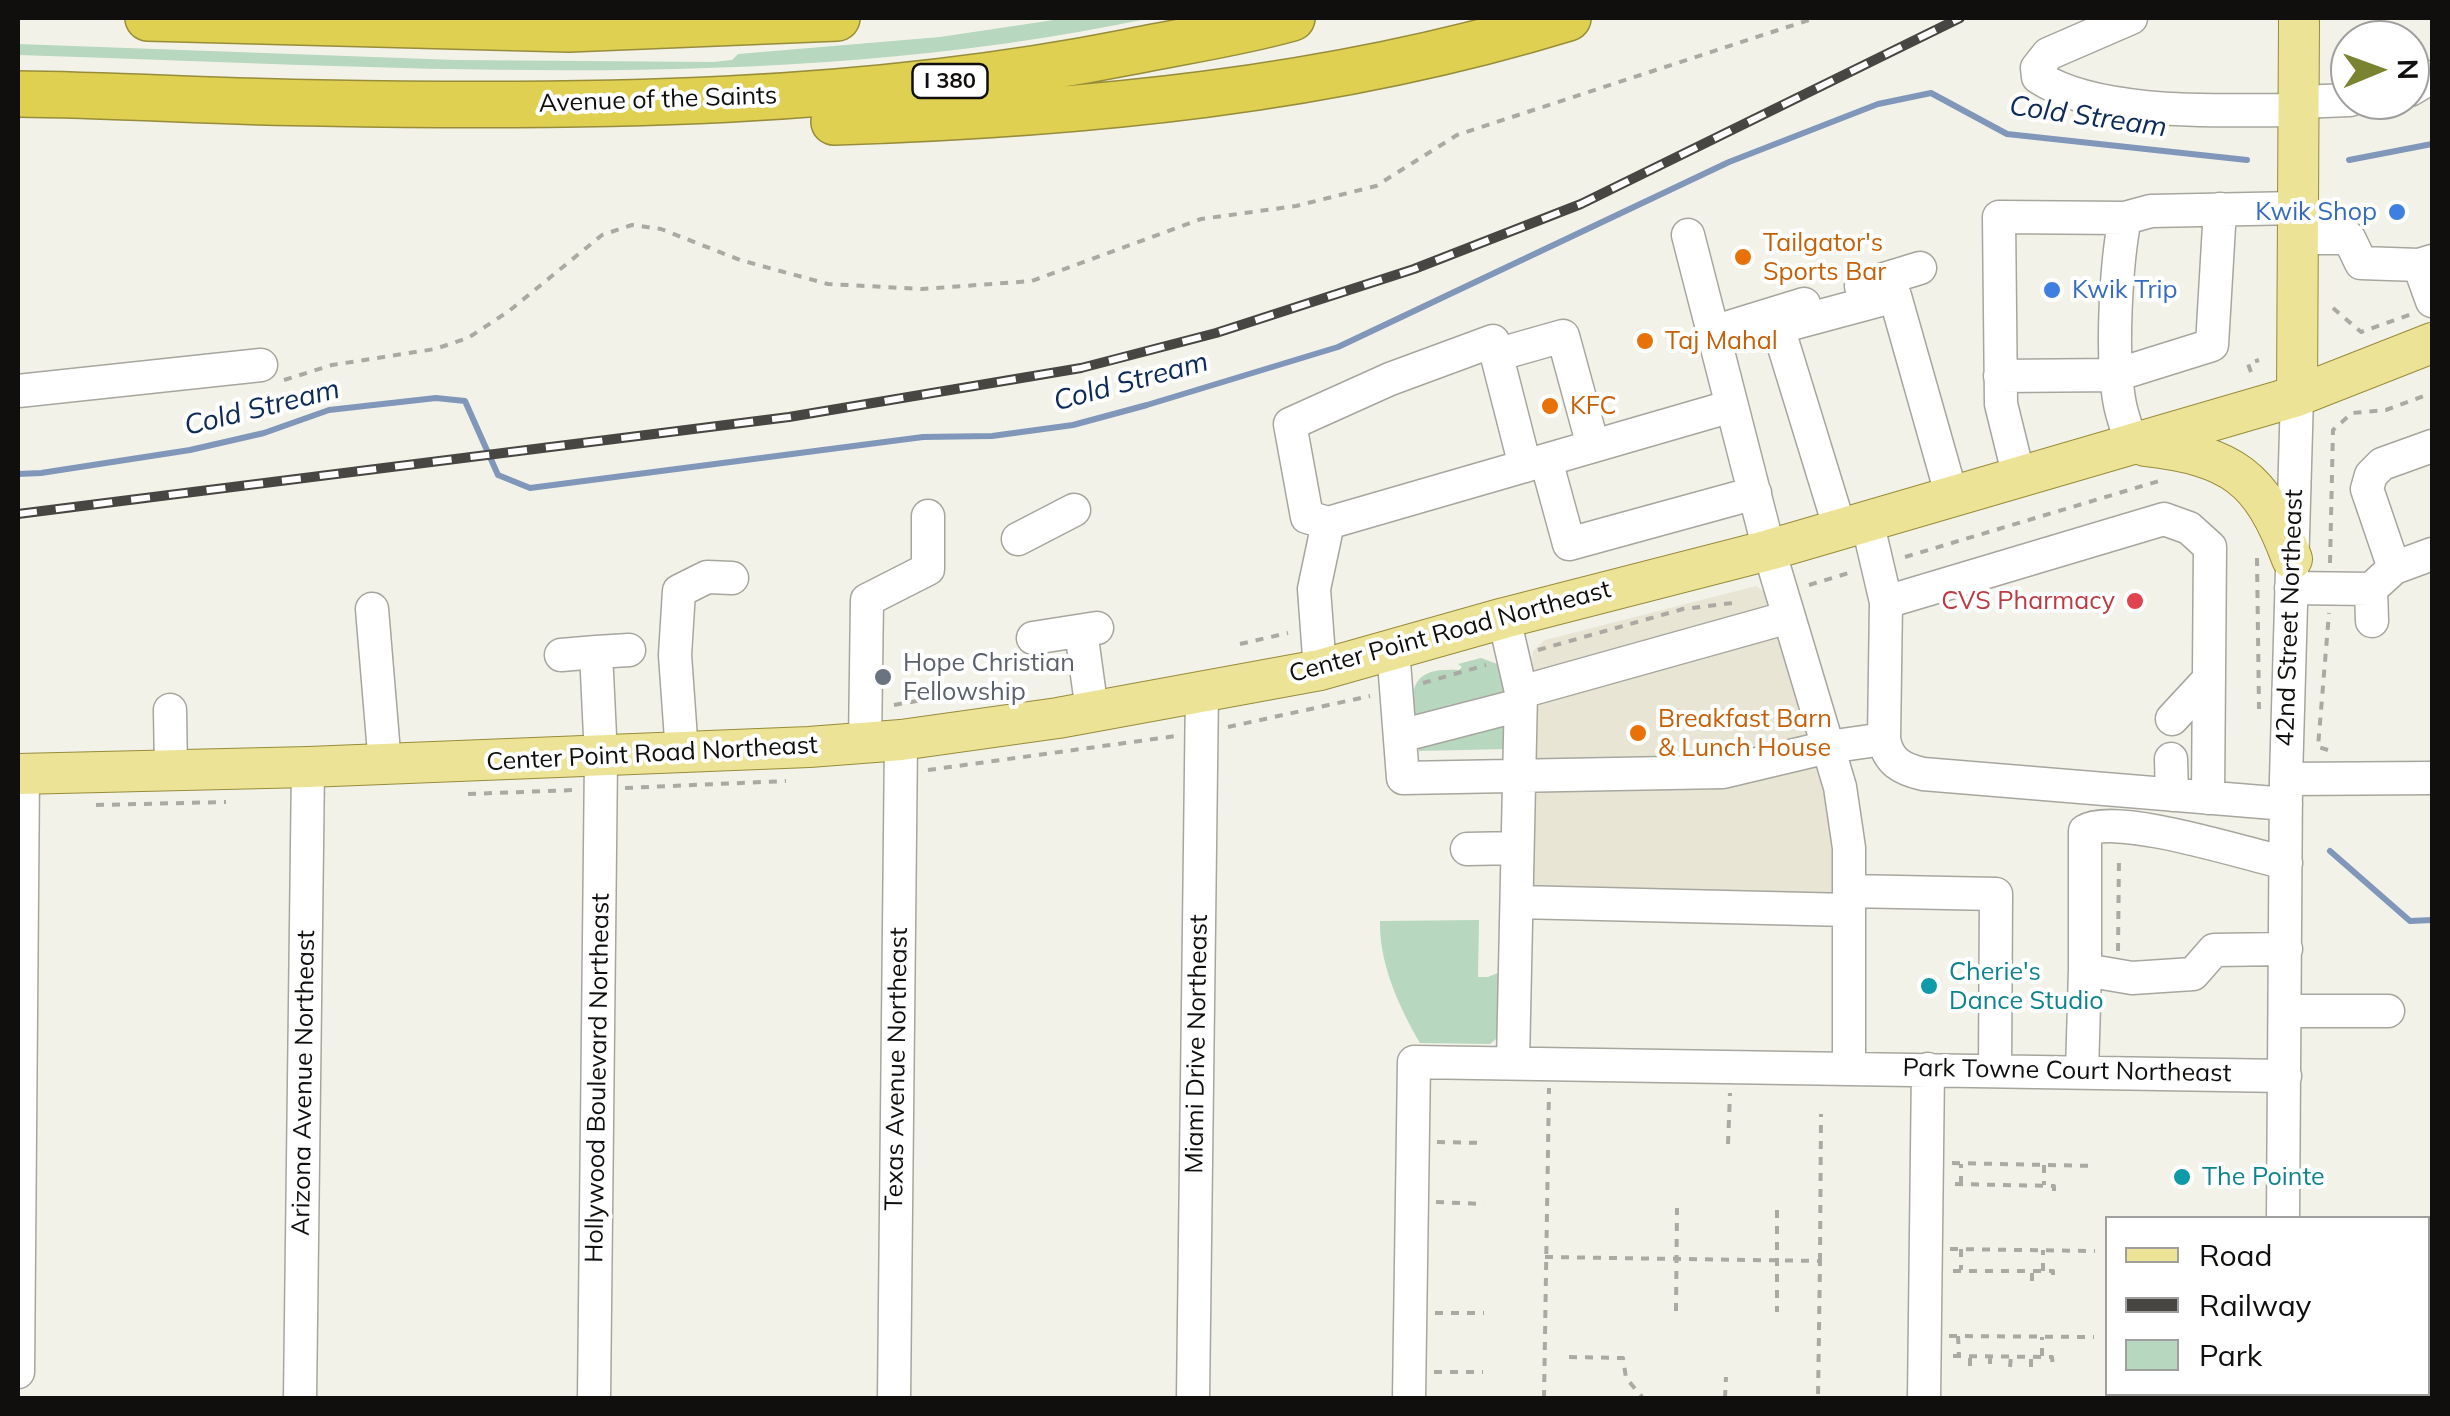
<!DOCTYPE html>
<html>
<head>
<meta charset="utf-8">
<style>
	body { margin:0 }
	#map { position:relative; width:2450px; height:1416px; overflow:hidden; background:#f3f2e9; font-family:Mulish,sans-serif }
	canvas { display:block }
	.frame { position:absolute; inset:0; border:20px solid #100f0d; pointer-events:none }
	.legend { position:absolute; left:2105px; top:1216px; width:325px; height:180px; box-sizing:border-box; background:#fff; border:2px solid #9f9f9e; margin:0; padding:12px 18px; list-style:none; font-size:30px; color:#100f0d }
	.legend li { display:flex; align-items:center; gap:20px; height:50px }
	.legend b { width:50px; border:2px solid #9f9f9e }
	.north { position:absolute; left:2330px; top:20px; width:100px; height:100px; box-sizing:border-box; background:#fff; border:2px solid #9f9f9e; border-radius:50%; rotate:89deg; font-size:28px; font-weight:700; line-height:40px; text-align:center; color:#100f0d }
	.north::after { content:''; display:block; margin:auto; width:35px; height:45px; background:#7a8430; clip-path:polygon(50% 0,100% 100%,50% 72%,0 100%) }
</style>
</head>
<body>
<div id="map">
<canvas width="2450" height="1416"></canvas>
<div class="frame"></div>
<ul class="legend">
<li><b style="height:12px;background:#ece397"></b>Road</li>
<li><b style="height:12px;background:#474642"></b>Railway</li>
<li><b style="height:28px;background:#b7d7bf"></b>Park</li>
</ul>
<div class="north">N</div>
</div>
<script>
const c = document.querySelector('canvas').getContext('2d');
c.lineJoin = 'round';
function fill(path, color) {
  c.fillStyle = color;
  c.fill(path, 'evenodd');
}
function trace(path, color, width, dash) {
  c.strokeStyle = color;
  c.lineWidth = width;
  c.lineCap = dash ? 'butt' : 'round';
  c.setLineDash(dash || []);
  c.stroke(path);
}
function drawText(font, color, halo, rows, align = 'center') {
  c.font = font + ' Mulish,sans-serif';
  c.lineWidth = 8;
  c.setLineDash([]);
  c.textBaseline = 'middle';
  c.strokeStyle = halo;
  c.fillStyle = color;
  for (const [text, x, y, turn = 0] of rows) {
    c.save();
    c.translate(x, y);
    c.rotate((+turn || 0) * Math.PI / 180);
    c.textAlign = isNaN(turn) ? turn : align;
    if (halo) c.strokeText(text, 0, 0);
    c.fillText(text, 0, 0);
    c.restore();
  }
}
const built = new Path2D(`
	M1756 586 1771 596 1824 780 1836 858V900L1537 891 1531 881 1534 685 1531 660 1533 651 1545 640Z`);
const green = new Path2D(`
	M1067 18H1151C777 97 396 66 18 55V44L456 60 713 62 732 60 738 54 940 37Z
	M1481 658 1500 665 1508 693 1421 721 1412 716C1410 678 1421 668 1459 670L1462 667 1458 664Z
	M1504 719 1507 749 1419 751V746Z
	M1479 920 1478 977H1488L1500 972 1501 1035 1490 1044 1420 1043C1399 1007 1379 963 1380 921Z`);
const stream = new Path2D(`
	M2349 160 2432 144
	M18 474 41 473 190 450 264 433 329 410 436 398 465 401 498 475 530 488 923 437 992 436 1073 425 1147 405 1338 347 1729 162 1878 104 1931 93 2007 134 2247 160
	M2330 851 2410 921 2432 920`);
const path = new Path2D(`
	M2333 308 2361 332 2412 314
	M2251 372 2248 364 2259 360
	M284 380 332 365 435 349 468 338 509 311 602 235 632 225 661 229 740 260 828 284 922 289 1032 281 1201 219 1296 206 1376 186 1457 135 1815 18
	M1905 557 2159 481
	M2257 558 2259 709
	M2330 563 2333 430 2352 413 2386 410 2432 393
	M1809 585 1852 572
	M1240 644 1288 633
	M1538 650 1683 609 1733 603
	M1423 683 1486 665
	M894 705 978 690
	M1228 727 1370 696
	M2328 750 2318 747 2329 613
	M928 770 1176 736
	M625 788 786 781
	M468 794 574 790
	M96 805 226 802
	M2118 951 2119 855
	M1437 1142 1485 1143
	M1728 1144 1730 1093
	M1952 1163 2096 1166
	M2044 1165V1185
	M1955 1184 2054 1186V1194
	M1961 1184V1164
	M1436 1202 1484 1204
	M1777 1210V1312
	M1950 1249 2095 1251
	M1961 1249V1270
	M1545 1257 1820 1261 1818 1398
	M1820 1261 1821 1114
	M1953 1271H2053V1281
	M2043 1271V1250
	M2032 1281V1271
	M1676 1311 1677 1208
	M1435 1313H1484
	M1949 1336 2094 1337
	M1958 1336 1959 1356
	M1953 1356 2052 1357 2053 1367
	M1990 1356V1367
	M2042 1356V1337
	M1569 1357 1623 1358 1626 1378 1643 1398
	M1970 1366V1356
	M2010 1367 2011 1356
	M2031 1367V1356
	M1434 1372H1483
	M1544 1398 1549 1088
	M1725 1398 1726 1377`);
const minor = new Path2D(`
	M2131 18 2048 54 2037 68 2038 77C2099 117 2226 110 2299 110
	M2410 90 2432 77
	M2298 102 2350 100
	M1688 235 1769 550 1840 787 1849 848V1067
	M2298 238H2349L2361 263 2419 265
	M2432 261 2419 265 2432 301
	M1861 286 1920 268
	M1713 332 1804 304
	M1496 355 1563 336 1593 446
	M2000 376 2116 375 2212 345 2220 209
	M18 391 261 365
	M2132 444C2127 429 2121 414 2119 399 2111 354 2116 263 2125 218L2151 211 2298 208
	M1546 460 1569 544 1755 493
	M1525 466 1493 341 1390 379 1290 424 1307 517 1328 523 1732 406
	M2019 477 2001 404 1999 217 2125 218
	M1867 521 1886 602 2164 519 2189 528 2210 547 2208 798
	M1840 529 1781 337 1782 328 1787 325 1895 296 1952 497
	M1018 539 1074 510
	M2394 568 2367 489 2371 475 2382 464 2432 446
	M2291 588 2371 589 2394 568 2432 554
	M2371 589 2372 621
	M1886 602 1884 739C1888 762 1902 769 1923 774L2286 804
	M372 609 385 765
	M1504 618 1521 692 1513 1061
	M1081 631 1092 711
	M1033 638 1097 628
	M1393 649 1403 778 1723 772 1828 747 1884 739
	M596 652 629 650
	M561 655 596 652 601 757 594 1398
	M1320 670 1314 589 1328 523
	M1521 692 1789 617
	M170 710 171 771
	M2172 719 2209 679
	M1400 736 1520 705
	M865 743 867 600 928 569V516
	M682 753 675 655 679 591 707 577 732 578
	M2171 759 2172 795
	M2286 779 2432 778
	M1467 849 1517 848
	M2286 863C2246 854 2116 812 2085 831V970L2132 978 2193 974 2214 950 2286 949
	M1849 891 1996 894 1995 1070
	M1518 902 1849 910
	M2285 1011H2388
	M2082 1072 2085 970
	M2283 1218 2286 779 2297 396
	M2428 1254 2432 1256
	M18 1372 23 774
	M300 1398 308 767
	M894 1398 901 740
	M1193 1398 1202 689
	M1409 1398 1414 1062 2285 1076
	M1924 1398 1928 1069
	M2281 1398V1394`);
const major = new Path2D(`
	M2297 396 2299 18
	M2145 446C2232 456 2262 477 2292 559
	M18 774 308 767 809 747 901 740 1058 718 1320 670 1504 618 1769 550 2297 396 2432 343`);
const highway = new Path2D(`
	M148 18 569 29 837 18
	M18 94C119 95 220 102 321 103 591 108 862 105 1129 52 1183 41 1239 33 1292 18
	M834 122C1081 114 1330 91 1568 18`);
const rail = new Path2D(`
	M18 514 789 417 1081 368 1216 333 1414 269 1581 204 1960 18`);
const markers = [
	[2397,212,10,"#3f7fe0"],
	[1743,257,10,"#e8710a"],
	[2052,290,10,"#3f7fe0"],
	[1645,341,10,"#e8710a"],
	[1550,406,10,"#e8710a"],
	[2135,601,10,"#e0444e"],
	[883,677,10,"#6b7280"],
	[1638,733,10,"#e8710a"],
	[1929,986,10,"#0f9aa8"],
	[2182,1177,10,"#0f9aa8"]
];
const shields = [
	[950,81,75]
];
const shieldNames = [
	["I 380",950,81]
];
const streetNames = [
	["Avenue of the Saints",658,100,-2],
	["42nd Street Northeast",2290,618,-88],
	["Center Point Road Northeast",1450,632,-15],
	["Center Point Road Northeast",652,754,-3],
	["Miami Drive Northeast",1197,1044,-89],
	["Texas Avenue Northeast",897,1069,-89],
	["Park Towne Court Northeast",2067,1071,1],
	["Hollywood Boulevard Northeast",598,1078,-89],
	["Arizona Avenue Northeast",304,1083,-89]
];
const shopNames = [
	["Kwik Shop",2377,212],
	["Kwik Trip",2072,290,"left"]
];
const foodNames = [
	["Tailgator's",1763,243],
	["Sports Bar",1763,272],
	["Taj Mahal",1665,341],
	["KFC",1570,406],
	["Breakfast Barn",1658,719],
	["& Lunch House",1658,748]
];
const healthNames = [
	["CVS Pharmacy",2115,601]
];
const worshipNames = [
	["Hope Christian",903,663],
	["Fellowship",903,692]
];
const cultureNames = [
	["Cherie's",1949,972],
	["Dance Studio",1949,1001],
	["The Pointe",2202,1177]
];
const waterNames = [
	["Cold Stream",2088,117,8],
	["Cold Stream",1131,382,-15],
	["Cold Stream",262,408,-14]
];
fill(built, '#e8e5d5');
fill(green, '#b7d7bf');
trace(stream, '#8097ba', 6);
trace(minor, '#a7a69e', 35);
trace(major, '#978c3a', 42);
trace(highway, '#978c3a', 48);
trace(path, '#aaa9a2', 4, [8, 8]);
trace(minor, '#fff', 32);
trace(major, '#ece397', 40);
trace(highway, '#dfd052', 45);
trace(rail, '#474642', 10);
trace(rail, '#fff', 6, [19]);
for (const [x, y, r, color] of markers) {
  const dot = new Path2D();
  dot.arc(x, y, r, 0, 2 * Math.PI);
  c.fillStyle = color;
  c.fill(dot);
  trace(dot, '#fff', 4);
}
for (const [x, y, w] of shields) {
  const box = new Path2D();
  box.roundRect(x - w / 2, y - 17, w, 34, 8);
  c.fillStyle = '#fff';
  c.fill(box);
  trace(box, '#100f0d', 2.5);
}
drawText('bold 22px', '#100f0d', null, shieldNames);
drawText('25px', '#100f0d', '#fff', streetNames);
drawText('25px', '#366cbe', '#fff', shopNames, 'right');
drawText('25px', '#c56008', '#fff', foodNames, 'left');
drawText('25px', '#be3a42', '#fff', healthNames, 'right');
drawText('25px', '#5b616d', '#fff', worshipNames, 'left');
drawText('25px', '#0d838f', '#fff', cultureNames, 'left');
drawText('italic 28px', '#0c2b58', '#fff', waterNames);
</script>
</body>
</html>
